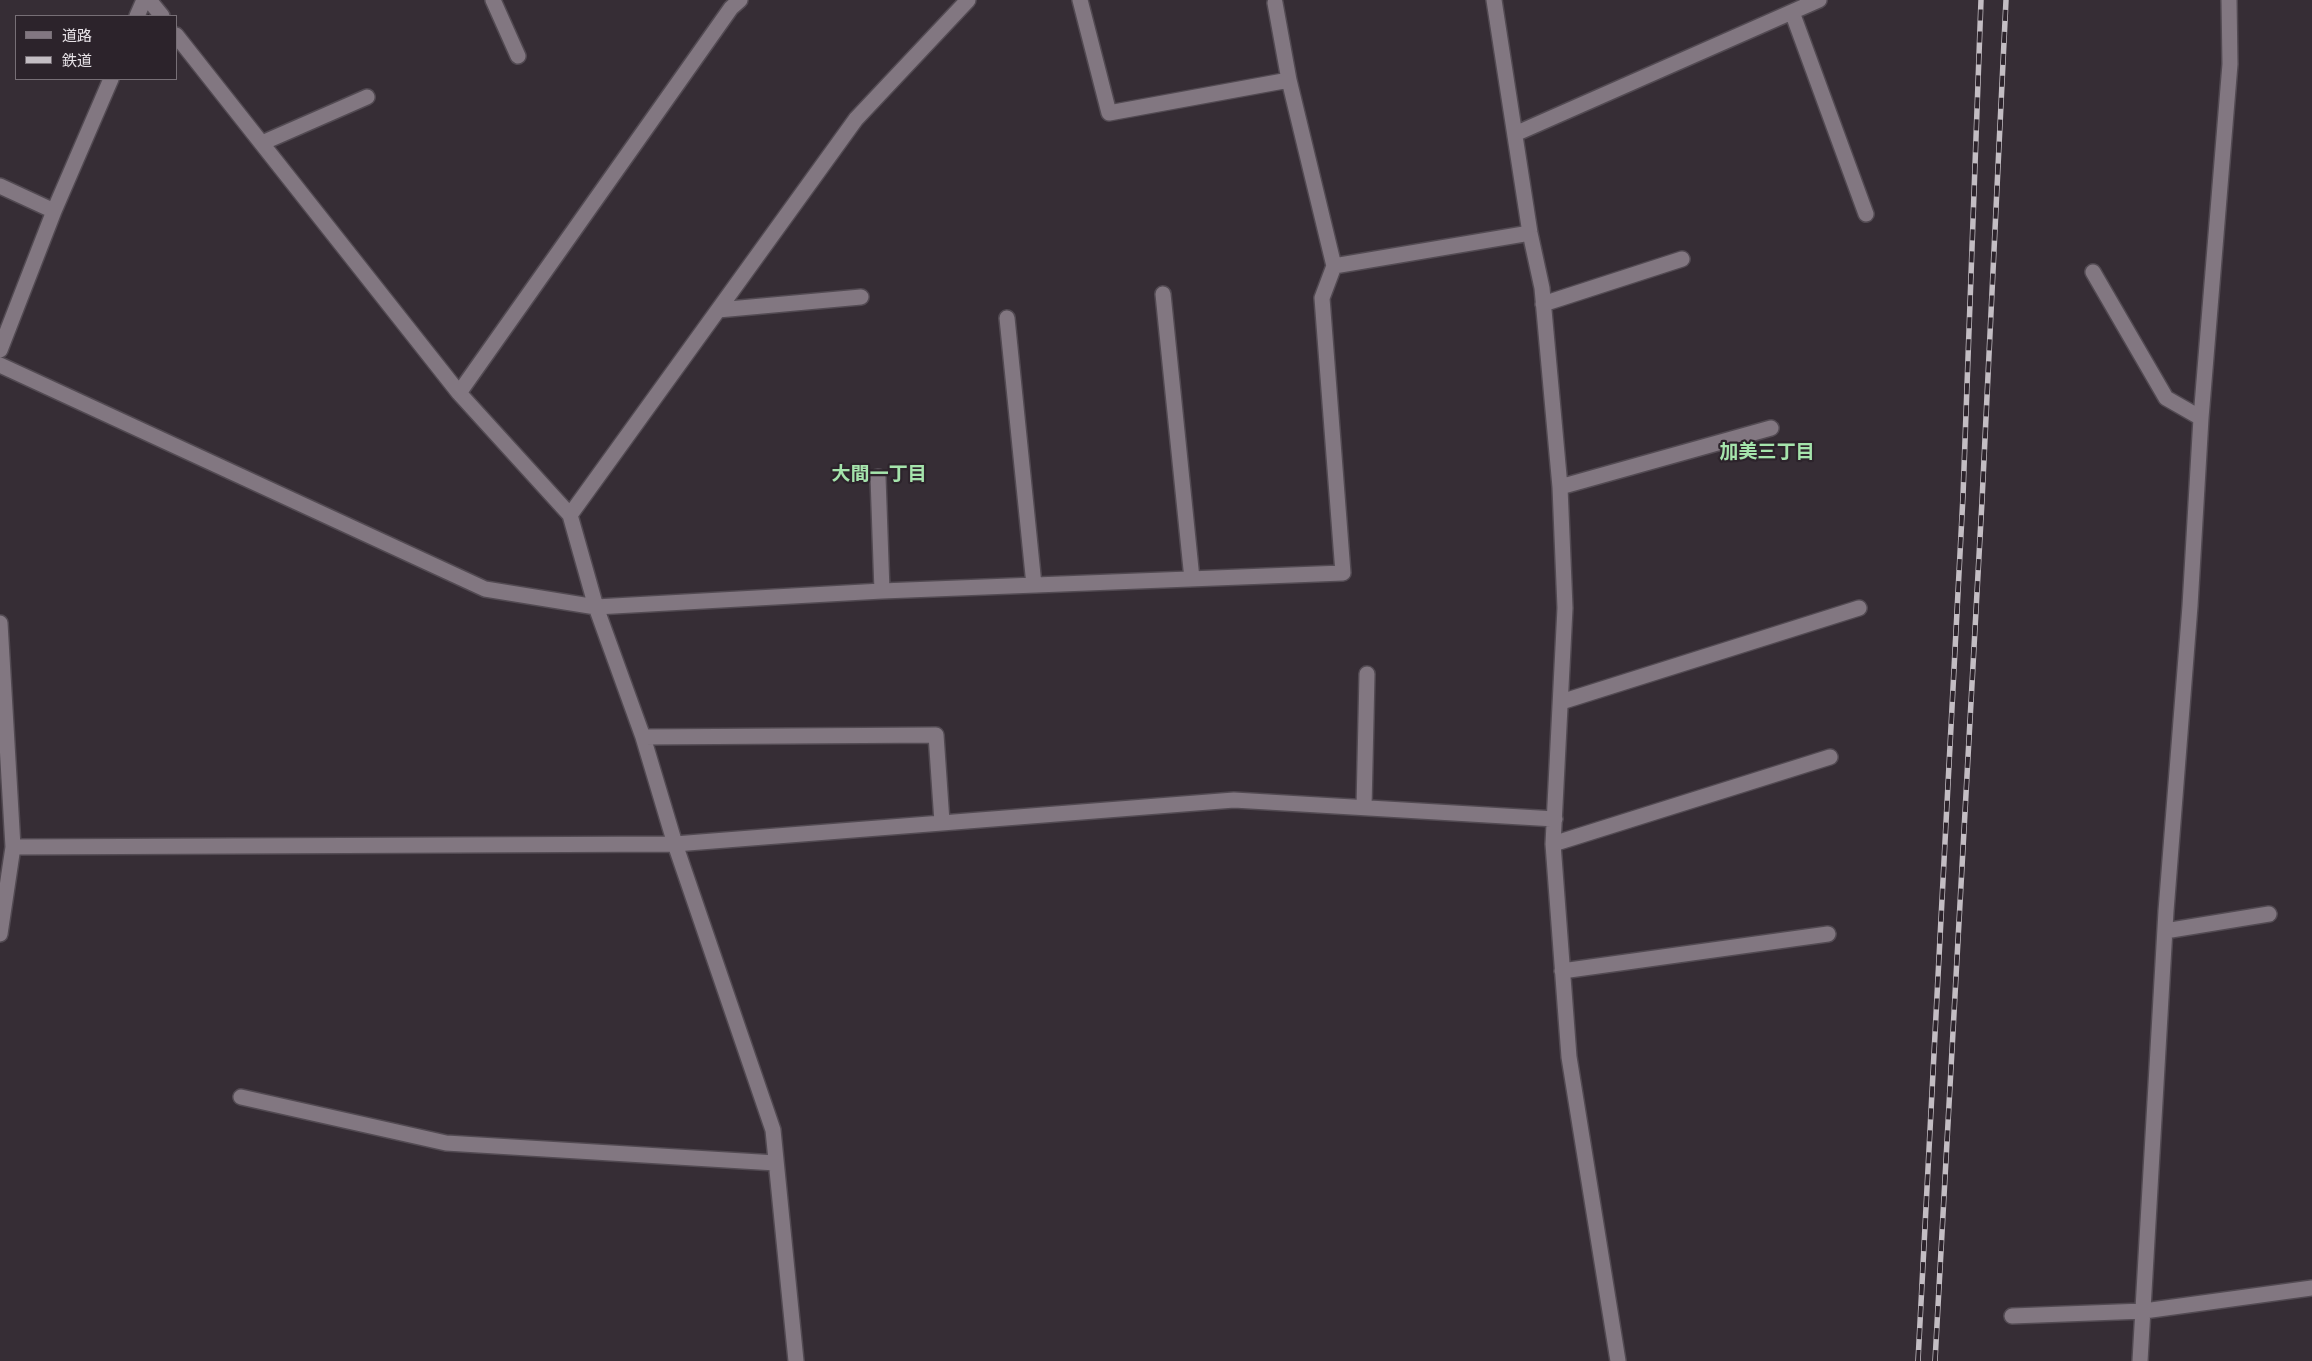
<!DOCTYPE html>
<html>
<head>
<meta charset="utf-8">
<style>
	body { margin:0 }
	#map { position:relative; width:2312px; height:1361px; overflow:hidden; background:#362d35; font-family:"Zilla Slab","Noto Sans JP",serif }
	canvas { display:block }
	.legend { position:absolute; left:15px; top:15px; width:162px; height:65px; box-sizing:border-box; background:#2c232b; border:1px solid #776f76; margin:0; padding:6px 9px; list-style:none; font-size:15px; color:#e7e2e7 }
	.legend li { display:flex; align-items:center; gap:10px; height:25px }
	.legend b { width:25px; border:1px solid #776f76 }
</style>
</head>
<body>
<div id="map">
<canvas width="2312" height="1361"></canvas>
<ul class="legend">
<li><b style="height:6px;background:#827781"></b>道路</li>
<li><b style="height:6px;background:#c3bdc3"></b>鉄道</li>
</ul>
</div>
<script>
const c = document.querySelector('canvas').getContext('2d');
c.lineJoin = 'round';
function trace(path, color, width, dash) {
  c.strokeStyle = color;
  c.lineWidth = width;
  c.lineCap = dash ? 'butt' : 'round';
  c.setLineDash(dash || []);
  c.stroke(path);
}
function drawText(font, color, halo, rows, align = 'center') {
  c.font = font + ' "Zilla Slab","Noto Sans JP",serif';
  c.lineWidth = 4.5;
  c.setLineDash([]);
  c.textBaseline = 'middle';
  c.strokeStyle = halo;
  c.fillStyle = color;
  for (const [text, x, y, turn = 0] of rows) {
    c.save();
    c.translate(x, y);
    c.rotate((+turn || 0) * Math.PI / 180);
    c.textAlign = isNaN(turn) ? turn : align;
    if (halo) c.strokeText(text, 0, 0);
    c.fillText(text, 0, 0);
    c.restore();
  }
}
const minor = new Path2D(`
	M149 0 162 16
	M493 0 518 56
	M1080 0 1109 113 1289 80 1275 3
	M1494 0 1530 233 1542 288 1560 487 1565 608 1553 844 1569 1057 1618 1361
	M1792 12 1866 214
	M137 16 144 0
	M176 35 459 393 570 515 596 607 643 737 675 844 773 1130 796 1361
	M1289 80 1334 266
	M1515 134 1819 0
	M262 143 367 97
	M0 186 54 211
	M2093 272 2166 398 2201 418
	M1163 294 1192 579
	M1543 304 1682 259
	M718 310 861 297
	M1007 318 1034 585
	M0 350 54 211 111 79
	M0 365 485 589 596 607 882 591 1343 573 1322 298 1334 266 1530 233
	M459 393 731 8 740 0
	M878 477 882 591
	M1560 487 1771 428
	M570 515 856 119 968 0
	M0 623 13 847 0 934
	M1561 702 1859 608
	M643 737 936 735 942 822
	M1364 807 1367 674
	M1553 844 1830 757
	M13 847 675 844 1234 800 1555 819
	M2165 931 2269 914
	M1562 971 1828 934
	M241 1097 446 1143 776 1163
	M2012 1316 2144 1311 2312 1288
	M2140 1361 2166 911 2190 606 2201 418 2230 64 2229 0`);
const rail = new Path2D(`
	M1918 1361 1963 496 1981 0
	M1935 1361 1982 501 2006 0`);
const neighbourhoodNames = [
	["加美三丁目",1767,453],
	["大間一丁目",879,475]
];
trace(minor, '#524a52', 18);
trace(minor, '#827781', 15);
trace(rail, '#c3bdc3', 5.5);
trace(rail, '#2c232b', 4, [11]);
drawText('bold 19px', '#a5e4ac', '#2c232b', neighbourhoodNames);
</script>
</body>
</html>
